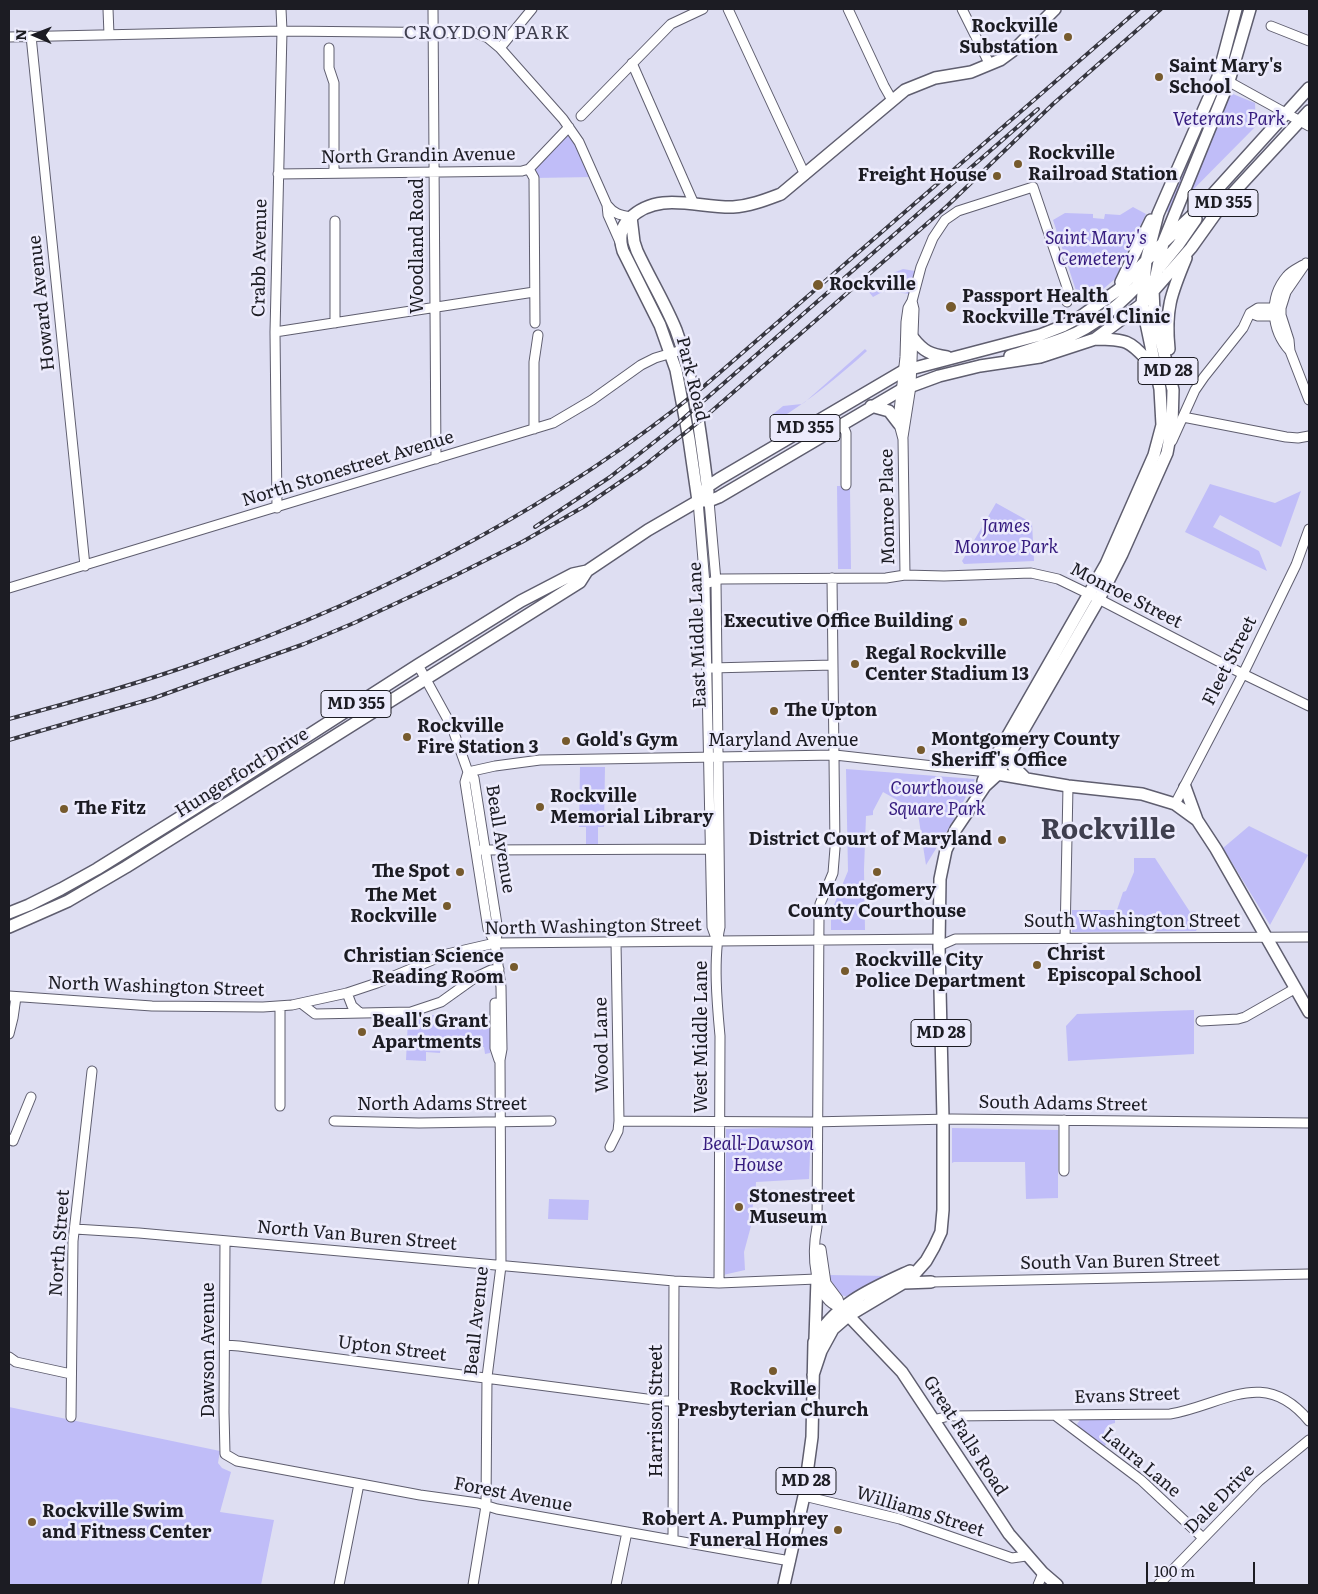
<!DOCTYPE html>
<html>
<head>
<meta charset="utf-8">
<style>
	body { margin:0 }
	#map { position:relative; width:1318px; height:1594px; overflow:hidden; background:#dedef2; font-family:Literata,serif }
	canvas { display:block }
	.frame { position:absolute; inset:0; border:10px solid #1c1c23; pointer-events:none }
	.north { position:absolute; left:10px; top:10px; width:50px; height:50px; -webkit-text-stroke:4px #ecebfc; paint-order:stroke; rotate:271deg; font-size:14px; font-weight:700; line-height:20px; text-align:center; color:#1c1c23 }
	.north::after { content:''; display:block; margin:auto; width:18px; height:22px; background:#1c1c23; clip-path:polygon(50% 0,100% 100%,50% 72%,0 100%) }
	.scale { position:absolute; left:1146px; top:1562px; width:109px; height:22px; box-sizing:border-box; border:2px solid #1c1c23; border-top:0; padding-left:6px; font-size:15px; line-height:18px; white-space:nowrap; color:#1c1c23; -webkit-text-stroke:4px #ecebfc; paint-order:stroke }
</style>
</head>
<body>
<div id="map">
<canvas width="1318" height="1594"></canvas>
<div class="frame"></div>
<div class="north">N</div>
<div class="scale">100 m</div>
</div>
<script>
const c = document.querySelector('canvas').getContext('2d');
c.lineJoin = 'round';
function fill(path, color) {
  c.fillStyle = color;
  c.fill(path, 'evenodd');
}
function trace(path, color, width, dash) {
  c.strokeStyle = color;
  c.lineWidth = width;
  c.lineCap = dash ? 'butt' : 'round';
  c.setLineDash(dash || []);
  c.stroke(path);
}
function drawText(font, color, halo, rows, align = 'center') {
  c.font = font + ' Literata,serif';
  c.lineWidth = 5;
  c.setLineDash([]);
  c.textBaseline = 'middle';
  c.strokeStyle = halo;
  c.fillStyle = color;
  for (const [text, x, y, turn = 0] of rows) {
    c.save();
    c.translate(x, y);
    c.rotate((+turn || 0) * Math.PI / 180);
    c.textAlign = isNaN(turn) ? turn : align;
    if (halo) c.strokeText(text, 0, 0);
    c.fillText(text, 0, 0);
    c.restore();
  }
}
const green = new Path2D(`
	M1228 92 1255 103 1256 126 1170 213 1163 209 1214 98Z
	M569 127 594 177 534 178 529 169Z
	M1133 207 1146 214 1115 279 1102 290 1080 303 1053 220 1065 213 1093 214V218L1104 219 1105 214 1120 215Z
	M903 269 915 271 911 294 884 291 873 297 869 292 888 275Z
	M865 349 867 351C838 377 809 401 776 421H773L772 415 783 406 802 404 805 402Z
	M1210 484 1275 503 1301 491 1281 547 1220 515 1213 527 1259 551 1267 571 1185 532Z
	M837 486H850L851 569H838Z
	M996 503 1032 523 1034 561 964 564 962 561Z
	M580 767H605L604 827H598V845H586V827H579Z
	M846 769 975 779 956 816 926 865 918 814 915 810 883 792 873 811V815L866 816 864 869 865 930H831V912L848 871Z
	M1249 826 1308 855 1270 925 1223 848Z
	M1134 858H1155L1190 912 1195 911C1198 916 1200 926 1196 931L1072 932V910H1117L1123 892 1126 891 1134 872Z
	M1194 1010V1054L1068 1061 1066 1026 1077 1014Z
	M434 1015V1026L490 1028V1053L485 1054 484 1047 441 1046 440 1053 426 1052V1061L406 1060 408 1019Z
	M811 1127 809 1179 756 1182 755 1204H753L751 1226 744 1252 745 1270 723 1275 725 1274 726 1129Z
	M952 1128 1058 1130V1198L1026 1199 1025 1162H954L952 1163Z
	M549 1199 589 1200 588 1220 548 1219Z
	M828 1275 890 1276 847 1297 839 1294Z
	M9 1407 220 1451 218 1463 222 1468 231 1472 220 1512 274 1520 261 1585H9Z
	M1081 1419H1115V1423C1104 1425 1101 1434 1107 1443L1104 1447 1079 1428 1077 1424Z`);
const minor = new Path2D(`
	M108 9 109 35
	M433 9 436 459
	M728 9 805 175
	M848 9 884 86 892 100
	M962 9 989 63
	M1271 26 1309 41
	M31 36 85 566
	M9 37 282 31 476 33 488 38 500 48 563 119 579 142 607 205C614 214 620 215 631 217
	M329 48V68L334 83V173
	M500 48 532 9
	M632 63 694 204
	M1224 79 1309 126
	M581 116 671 24 703 9
	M529 169 534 178 535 323
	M278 174 522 171 529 169 569 127
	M607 205 608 215 620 242
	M335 221V323
	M1306 263 1286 292 1281 308V315L1289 340 1290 351 1309 400
	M1250 313 1258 316H1279
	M275 332 534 292
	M1290 351C1271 330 1268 298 1287 276 1291 271 1298 268 1303 265
	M1183 417 1286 437 1298 438 1309 436
	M842 424 846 433V485
	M534 429V362L538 335
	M903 437 911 386 914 309 912 301
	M1172 441 1195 390 1204 377 1243 328 1250 313 1258 308H1281
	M698 501 705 584 712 927 717 941
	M709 501 716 581 720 927C713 958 717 1004 720 1036L719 1283
	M277 508 275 332 282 31 281 9
	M905 575 903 439 899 424V411L905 357 906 322 908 308 912 301 921 267 933 238 945 220 958 211 1033 187 1068 290 1067 302
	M832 578 835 848 833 873 820 904 819 916 817 1227C812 1252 812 1299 841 1308
	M705 584 721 579 886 578 905 575 944 576 1031 573 1058 579 1089 594 1243 674 1309 706
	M9 588 553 423 592 400 641 365 655 358 682 350
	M418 665 452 727 468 772 474 778 498 931 495 943
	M711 668 833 665
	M468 772 465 782 488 929 495 943 501 987 502 1049 500 1060 501 1266 487 1377 486 1506 473 1585
	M468 772 495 766 540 760 835 755 987 772
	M1175 804 1243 674 1296 565 1309 529
	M481 850 715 849
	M1065 939 1068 786
	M939 946 955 939 1309 937
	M347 993 352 1006 360 1013
	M9 996 152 1006 263 1007 292 1005 347 993 377 983 447 954 495 943 939 939
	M495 1003V1048L499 1060
	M302 1004 315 1014 411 1012 441 1002 476 977 491 970 499 969
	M1201 1021 1238 1019 1245 1017 1296 988
	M9 1034 13 1018 16 997
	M280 1106V1007
	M1064 1120V1171
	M334 1121 419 1123 551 1121
	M619 1121 809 1122 952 1119 1309 1123
	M9 1139 13 1141 31 1097
	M610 1147 618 1131 619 1121 616 942
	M75 1229 139 1233 674 1281 719 1283 817 1279
	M225 1241 224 1412 225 1454 237 1461 420 1495 478 1503 497 1509 790 1561
	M821 1249 826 1283 838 1299 841 1308
	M931 1282 1309 1274
	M225 1345 239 1346 662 1401H674
	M9 1357 16 1362 71 1374
	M1056 1416 1141 1480 1203 1538
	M71 1417 73 1241 92 1071
	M933 1420 949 1416 1170 1414C1223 1405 1264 1366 1309 1421
	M804 1496 900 1519 1012 1558 1026 1556
	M673 1540 674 1281
	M339 1585 359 1484
	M616 1585 627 1532
	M1038 1585 1043 1573
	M1158 1585 1259 1481 1309 1440`);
const major = new Path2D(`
	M631 217 634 242 637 251C649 277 665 303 676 330 695 381 701 438 708 492
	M1159 268 1178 245 1196 219
	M1121 282 1151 220
	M913 338C924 352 930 354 947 357
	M1095 339C1133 339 1130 343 1155 368
	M1169 349C1165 309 1171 294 1186 258
	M1010 356C1028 350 1047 345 1065 338 1094 327 1125 301 1145 277
	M871 406 889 411 899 424
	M698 501 689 439 676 370 660 325 623 251C619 239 620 228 629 219 658 190 697 208 733 207 750 206 765 200 781 194L905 90 935 78 971 72 1000 60 1015 49 1055 9
	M698 501H709L719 497 901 390 939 376 980 366 1040 357 1095 339 1142 304 1191 248 1221 206 1309 111
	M1010 753 1013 766 1026 779
	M991 773 1068 786 1142 794 1175 804 1197 820 1216 849 1309 1012
	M985 786 983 781 987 772 1106 564 1154 455 1162 425 1160 389 1142 304 1146 261 1158 214 1218 77 1236 9
	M1185 787 1197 820
	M9 913 29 905 61 889 97 869 195 808 418 665 521 601 573 574 587 571 648 530 698 501 707 487 719 479 903 371 1040 335 1063 326 1080 317 1118 290 1163 243 1202 206 1309 88
	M9 927 68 901 126 867 580 582 587 571
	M904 1283 931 1282
	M844 1311 902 1372 1009 1534 1043 1573 1057 1585
	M815 1339 817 1279
	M813 1375 821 1351 833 1329 848 1316 910 1279 926 1261 934 1247 941 1232 943 1210V1119L939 946 940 879 946 850 956 829 985 786 998 774 1099 599 1122 554 1167 453 1172 426 1173 390 1154 312 1153 290 1163 243 1229 81 1250 9
	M784 1585 804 1496 812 1437 814 1342C834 1304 873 1288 910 1271`);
const rail = new Path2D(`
	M535 527 610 477 677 424 1038 109
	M9 719C73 702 137 684 199 662 379 598 554 508 703 387L1139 9
	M9 740 154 698 304 644 354 623 452 577 522 542 585 506 645 465 706 416 946 207 1053 104 1161 9`);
const markers = [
	[1068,37,5,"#765a2d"],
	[1159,77,5,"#765a2d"],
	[1018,164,5,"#765a2d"],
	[997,176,5,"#765a2d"],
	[818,285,6,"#765a2d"],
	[951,307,6,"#765a2d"],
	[963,622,5,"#765a2d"],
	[855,664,5,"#765a2d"],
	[774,711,5,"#765a2d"],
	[407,737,5,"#765a2d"],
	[566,741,5,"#765a2d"],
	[921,750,5,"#765a2d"],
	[540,807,5,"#765a2d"],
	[64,809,5,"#765a2d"],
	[1002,840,5,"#765a2d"],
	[460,872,5,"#765a2d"],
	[877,872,5,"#765a2d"],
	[447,906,5,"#765a2d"],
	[1037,965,5,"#765a2d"],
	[514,967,5,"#765a2d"],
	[845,971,5,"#765a2d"],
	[362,1032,5,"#765a2d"],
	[739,1207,5,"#765a2d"],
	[773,1371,5,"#765a2d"],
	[32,1522,5,"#765a2d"],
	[838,1530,5,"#765a2d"]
];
const shields = [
	[1223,203,70],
	[1168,371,60],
	[805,428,70],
	[356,704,70],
	[941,1033,60],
	[806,1481,60]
];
const shieldNames = [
	["MD 355",1223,203],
	["MD 28",1168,371],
	["MD 355",805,428],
	["MD 355",356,704],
	["MD 28",941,1033],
	["MD 28",806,1481]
];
const poiNames = [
	["Rockville",1058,27,"right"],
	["Substation",1058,48,"right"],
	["Saint Mary's",1169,67],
	["School",1169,88],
	["Rockville",1028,154],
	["Railroad Station",1028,175],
	["Freight House",987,176,"right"],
	["Rockville",829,285],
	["Passport Health",962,297],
	["Rockville Travel Clinic",962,318],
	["Executive Office Building",953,622,"right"],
	["Regal Rockville",865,654],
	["Center Stadium 13",865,675],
	["The Upton",784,711],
	["Rockville",417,727],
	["Fire Station 3",417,748],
	["Montgomery County",931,740],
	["Sheriff's Office",931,761],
	["Gold's Gym",576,741],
	["Rockville",550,797],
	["Memorial Library",550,818],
	["The Fitz",74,809],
	["District Court of Maryland",992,840,"right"],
	["The Spot",450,872,"right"],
	["Montgomery",877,891,"center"],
	["County Courthouse",877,912,"center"],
	["The Met",437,896,"right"],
	["Rockville",437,917,"right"],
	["Christ",1047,955],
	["Episcopal School",1047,976],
	["Christian Science",504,957,"right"],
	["Reading Room",504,978,"right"],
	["Rockville City",855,961],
	["Police Department",855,982],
	["Beall's Grant",372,1022],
	["Apartments",372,1043],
	["Stonestreet",749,1197],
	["Museum",749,1218],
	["Rockville",773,1390,"center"],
	["Presbyterian Church",773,1411,"center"],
	["Rockville Swim",42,1512],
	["and Fitness Center",42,1533],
	["Robert A. Pumphrey",828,1520,"right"],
	["Funeral Homes",828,1541,"right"]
];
const parkNames = [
	["Veterans Park",1229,120],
	["Saint Mary's",1096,239],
	["Cemetery",1096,260],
	["James",1006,527],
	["Monroe Park",1006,548],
	["Courthouse",937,789],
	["Square Park",937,810],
	["Beall-Dawson",758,1145],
	["House",758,1166]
];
const streetNames = [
	["North Grandin Avenue",418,156,-1],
	["Woodland Road",418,246,-90],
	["Crabb Avenue",260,258,-89],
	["Howard Avenue",42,303,-96],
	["Park Road",692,379,76],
	["North Stonestreet Avenue",348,469,-17],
	["Monroe Place",888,507,-91],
	["Monroe Street",1126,596,27],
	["East Middle Lane",698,635,-92],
	["Fleet Street",1230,661,-63],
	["Maryland Avenue",783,741],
	["Hungerford Drive",242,773,-32],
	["Beall Avenue",500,839,81],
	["South Washington Street",1132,922],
	["North Washington Street",593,927,-1],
	["North Washington Street",156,987,2],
	["West Middle Lane",702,1037,-90],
	["Wood Lane",602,1045,-91],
	["South Adams Street",1063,1104,1],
	["North Adams Street",442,1105],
	["North Van Buren Street",357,1236,5],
	["North Street",60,1243,-86],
	["South Van Buren Street",1120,1262,-1],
	["Beall Avenue",477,1321,-84],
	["Upton Street",392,1349,7],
	["Dawson Avenue",209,1350,-90],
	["Evans Street",1127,1396,-2],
	["Harrison Street",657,1411,-90],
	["Great Falls Road",965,1436,57],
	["Laura Lane",1141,1463,40],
	["Forest Avenue",513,1495,11],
	["Dale Drive",1220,1499,-45],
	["Williams Street",920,1512,17]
];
const neighbourhoodNames = [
	["CROYDON PARK",487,33]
];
const townNames = [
	["Rockville",1108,831]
];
fill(green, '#c0bdf8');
trace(minor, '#5f5e6f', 11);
trace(major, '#5f5e6f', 14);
trace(minor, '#fff', 9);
trace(major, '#fff', 11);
trace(rail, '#36363f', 4);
trace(rail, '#ecebfc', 2, [5.5]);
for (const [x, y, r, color] of markers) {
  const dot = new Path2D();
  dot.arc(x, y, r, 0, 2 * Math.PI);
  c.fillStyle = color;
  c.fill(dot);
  trace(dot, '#ecebfc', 2);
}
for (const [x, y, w] of shields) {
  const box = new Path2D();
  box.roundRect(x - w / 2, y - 13.5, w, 27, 4);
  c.fillStyle = '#ecebfc';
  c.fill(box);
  trace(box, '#1c1c23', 1);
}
drawText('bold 16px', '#1c1c23', null, shieldNames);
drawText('bold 18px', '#1c1c23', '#ecebfc', poiNames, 'left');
drawText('italic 18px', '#351b7e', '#ecebfc', parkNames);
drawText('18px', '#1c1c23', '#ecebfc', streetNames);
c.letterSpacing = '1px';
drawText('19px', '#3f3f4f', '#ecebfc', neighbourhoodNames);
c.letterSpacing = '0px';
drawText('bold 28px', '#3f3f4f', '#ecebfc', townNames);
</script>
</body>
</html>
